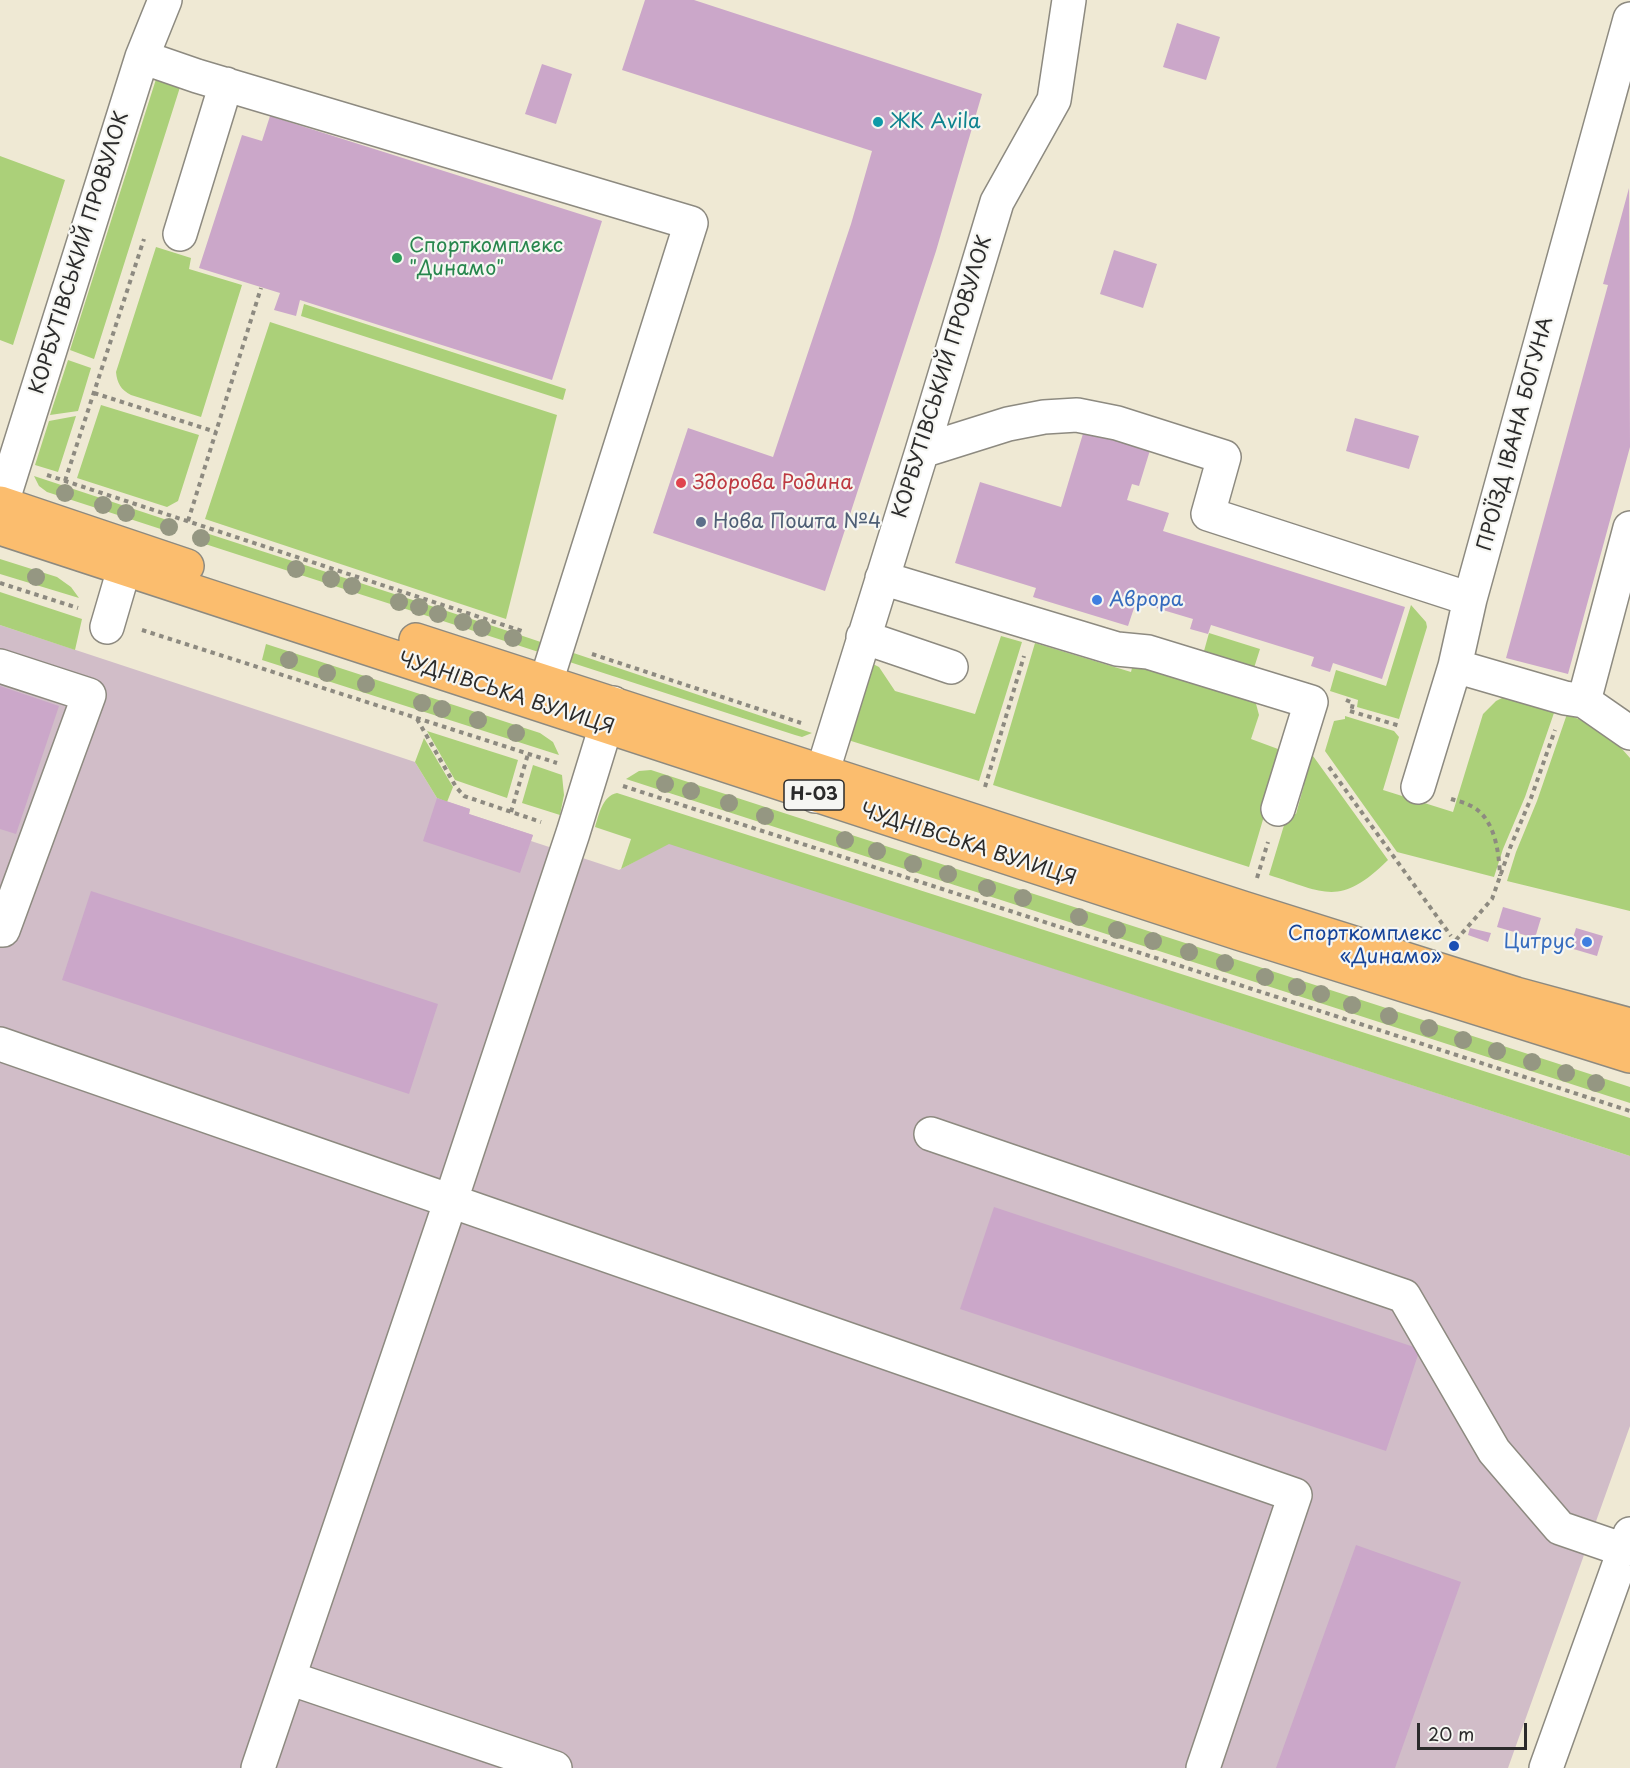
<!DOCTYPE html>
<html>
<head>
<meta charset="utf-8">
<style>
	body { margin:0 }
	#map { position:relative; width:1630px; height:1768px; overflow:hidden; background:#efe9d4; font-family:"Playpen Sans",sans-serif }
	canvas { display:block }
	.scale { position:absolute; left:1417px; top:1723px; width:110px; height:27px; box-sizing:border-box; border:3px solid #2b2b2b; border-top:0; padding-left:8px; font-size:18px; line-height:21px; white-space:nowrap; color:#2b2b2b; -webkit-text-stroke:4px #f6f6f2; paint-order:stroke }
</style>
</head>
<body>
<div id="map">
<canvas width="1630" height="1768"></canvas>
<div class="scale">20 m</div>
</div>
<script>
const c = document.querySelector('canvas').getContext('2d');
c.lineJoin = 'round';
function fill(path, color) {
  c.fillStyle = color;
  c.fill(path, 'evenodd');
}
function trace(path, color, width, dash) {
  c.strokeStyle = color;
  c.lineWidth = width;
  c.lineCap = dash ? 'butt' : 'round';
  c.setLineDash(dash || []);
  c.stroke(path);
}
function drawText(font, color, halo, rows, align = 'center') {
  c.font = font + ' "Playpen Sans",sans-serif';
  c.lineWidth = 4.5;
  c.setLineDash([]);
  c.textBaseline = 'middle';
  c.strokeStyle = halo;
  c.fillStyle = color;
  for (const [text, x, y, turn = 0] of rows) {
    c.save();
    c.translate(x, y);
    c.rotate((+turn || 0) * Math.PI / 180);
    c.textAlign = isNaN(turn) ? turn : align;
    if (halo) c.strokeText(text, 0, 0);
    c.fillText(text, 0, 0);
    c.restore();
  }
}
const industrial = new Path2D(`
	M0 625 415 762 437 798 470 809 469 814 533 835 531 841 619 870 669 843 1630 1156V1426L1508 1768H0Z`);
const green = new Path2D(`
	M157 76 181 84 94 359 70 350Z
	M0 156 65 180 13 345 0 340Z
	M156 247 191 258 189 269 242 285 201 417 131 395C121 390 117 383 116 372Z
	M304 304 566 389 563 400 301 316Z
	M270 322 557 415 506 619 205 519Z
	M68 360 91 368 78 411 50 415Z
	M101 405 199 435 178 501 167 507 77 478Z
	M76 416 58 472 35 465 49 421Z
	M34 476 176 523 173 533 47 492 39 486Z
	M206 533 496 627 812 733 802 737 795 735 202 543Z
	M0 559 57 577 71 587 79 598 0 574Z
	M0 592 82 619 75 650 0 625Z
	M1411 605 1426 622 1427 627 1399 719 1357 707 1358 700 1330 691 1336 670 1386 686Z
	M1209 633 1260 649 1254 668 1204 651Z
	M1001 636 1022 642 979 781 848 740 873 664 879 667 895 691 975 714Z
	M1035 643 1131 672 1133 664 1255 700 1259 715 1251 739 1278 749 1281 753 1267 806 1249 867 993 785Z
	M266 644 540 733 553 742 559 755 262 660Z
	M1504 697 1555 710 1525 797 1503 849 1494 877 1397 852 1325 751 1334 721 1345 719V716L1394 731 1399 737 1383 790 1453 812 1483 714 1496 701Z
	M1567 714C1590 723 1614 738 1630 758V911L1507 881 1516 852 1537 801Z
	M427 731 518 760 507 798 455 780Z
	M424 738 453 787 447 802 437 798 415 762Z
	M1306 754 1313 756 1388 860C1340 907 1326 893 1269 875L1288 812 1296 814 1304 785 1299 774Z
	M533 765 562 775 564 795 560 815 522 803Z
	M651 770 1630 1087V1103L626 779 639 771Z
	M617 793 1630 1118V1156L669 844 621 869 631 839 595 827C599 815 602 796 617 793Z`);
const building = new Path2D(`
	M645 0H694L982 94 936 251 825 591 653 533 688 428 773 457 851 224 872 151 622 70Z
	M1177 23 1220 37 1206 80 1163 67Z
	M542 64 572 74 556 124 525 114Z
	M270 116 602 221 552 380 300 300 296 316 274 310 280 293 199 268 242 135 262 141Z
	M1629 188 1630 447 1568 674 1506 658 1608 285 1603 284Z
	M1114 250 1157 264 1143 308 1100 294Z
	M1355 418 1419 436 1409 469 1346 451Z
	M1085 427 1151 447 1139 486 1132 484 1127 500 1169 513 1163 531 1405 607 1382 679 1333 663 1330 672 1320 669 1311 666 1314 657 1211 625 1208 634 1190 629 1193 619 1136 602 1128 626 1033 597 1036 588 955 563 980 482 1061 507Z
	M0 686 59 706 16 834 0 829Z
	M437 798 470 809 469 814 533 835 520 873 423 841Z
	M91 891 438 1004 409 1094 62 980Z
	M1503 907 1541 918 1535 938 1497 927Z
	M1470 928 1491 933 1488 942 1468 935Z
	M1576 928 1603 936 1597 956 1570 948Z
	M994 1207 1420 1349 1386 1451 960 1309Z
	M1356 1545 1461 1582 1395 1768H1276Z`);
const path = new Path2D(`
	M94 393 216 432
	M47 475 525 632
	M65 481 144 239
	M188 521 261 288
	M0 583 78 608
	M142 630 557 763
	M592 654 801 723
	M1346 700 1353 703 1351 712
	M1350 711 1400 726
	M417 719 456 787 464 796 541 822
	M1329 767 1451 936
	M623 786 1630 1111
	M985 787 1024 656
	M1451 799C1457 801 1464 802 1469 805 1495 816 1499 852 1500 876
	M511 812 528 754
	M1257 878 1268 842
	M1456 940 1492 899 1510 848 1531 798 1555 730`);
const minor = new Path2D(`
	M1630 19 1470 599 1455 666 1565 698 1584 701 1630 733
	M142 57 197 76 691 223 546 682
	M180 234 226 84
	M922 451 1008 424 1044 417 1077 415 1117 423 1224 457 1208 514 1470 599
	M0 509 142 57 165 0
	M882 578 1117 649 1148 652 1311 702 1278 809
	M107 627 124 569
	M863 637 951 667
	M0 666 89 695 3 930H0
	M1584 701 1630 528
	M1418 787 1455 666
	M815 796 922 451 997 202 1054 100 1069 0
	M0 1044 1295 1495 1203 1768
	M931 1134 1404 1296 1494 1451 1560 1528 1624 1550
	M289 1678 555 1768
	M258 1768 451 1200 573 833 613 703
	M1546 1768 1630 1534`);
const major = new Path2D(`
	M0 503 187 566
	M0 528 1238 933 1630 1056
	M416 640 1243 908 1516 994 1630 1025`);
const trees = [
	[65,493],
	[103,505],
	[126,513],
	[169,527],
	[201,538],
	[296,569],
	[36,577],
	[331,579],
	[352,586],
	[399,602],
	[419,607],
	[438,614],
	[463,622],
	[482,628],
	[513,638],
	[289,660],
	[327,673],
	[366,684],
	[422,703],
	[442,709],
	[478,720],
	[516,733],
	[665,784],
	[691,791],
	[729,803],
	[765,816],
	[845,840],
	[877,851],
	[913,864],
	[948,874],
	[987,888],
	[1023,898],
	[1079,917],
	[1117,930],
	[1153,941],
	[1189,952],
	[1225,963],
	[1265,977],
	[1297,987],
	[1321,994],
	[1352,1005],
	[1389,1016],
	[1429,1028],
	[1463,1040],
	[1497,1051],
	[1532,1062],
	[1566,1073],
	[1596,1083]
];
const markers = [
	[878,122,6,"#0f9aa8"],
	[397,258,6,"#2e9e5b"],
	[681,483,6,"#e0444e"],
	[701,522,6,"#5c6f8a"],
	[1097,600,6,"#3f7fe0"],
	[1587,942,6,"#3f7fe0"],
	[1454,946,6,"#1a4fb4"]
];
const shields = [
	[814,795,60]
];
const shieldNames = [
	["Н-03",814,795]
];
const cultureNames = [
	["ЖК Avila",890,122]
];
const leisureNames = [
	["Спорткомплекс",409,246],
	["\"Динамо\"",409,269]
];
const streetNames = [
	["КОРБУТІВСЬКИЙ ПРОВУЛОК",80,253,-73],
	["КОРБУТІВСЬКИЙ ПРОВУЛОК",943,377,-73],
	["ПРОЇЗД ІВАНА БОГУНА",1516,434,-75],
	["ЧУДНІВСЬКА ВУЛИЦЯ",506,694,18],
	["ЧУДНІВСЬКА ВУЛИЦЯ",968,845,18]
];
const healthNames = [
	["Здорова Родина",693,483]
];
const serviceNames = [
	["Нова Пошта №4",713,522]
];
const shopNames = [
	["Аврора",1109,600],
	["Цитрус",1575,942,"right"]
];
const transitNames = [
	["Спорткомплекс",1442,934],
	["«Динамо»",1442,957]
];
fill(industrial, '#d1bdc8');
fill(green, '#abd079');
fill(building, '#cba7c9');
trace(minor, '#8d8a80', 36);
trace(major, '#8d8a80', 36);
trace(path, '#8d8a80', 4, [4.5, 4.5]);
trace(minor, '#fff', 33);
trace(major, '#fbbd6e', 33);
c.fillStyle = '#959782';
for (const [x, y] of trees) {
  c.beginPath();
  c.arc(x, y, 9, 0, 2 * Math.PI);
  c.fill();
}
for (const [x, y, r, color] of markers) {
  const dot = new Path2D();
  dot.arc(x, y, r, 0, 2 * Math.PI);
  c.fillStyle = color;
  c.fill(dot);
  trace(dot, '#f6f6f2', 2);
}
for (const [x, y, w] of shields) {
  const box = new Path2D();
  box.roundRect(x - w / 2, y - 15, w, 30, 4.5);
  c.fillStyle = '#f6f6f2';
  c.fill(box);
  trace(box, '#2b2b2b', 1.5);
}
drawText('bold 18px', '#2b2b2b', null, shieldNames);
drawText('20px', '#0d838f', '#f6f6f2', cultureNames, 'left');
drawText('20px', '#27864d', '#f6f6f2', leisureNames, 'left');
drawText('20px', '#2b2b2b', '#f6f6f2', streetNames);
drawText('20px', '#be3a42', '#f6f6f2', healthNames, 'left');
drawText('20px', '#4e5e75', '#f6f6f2', serviceNames, 'left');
drawText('20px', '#366cbe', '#f6f6f2', shopNames, 'left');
drawText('20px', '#164399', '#f6f6f2', transitNames, 'right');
</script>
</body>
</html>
